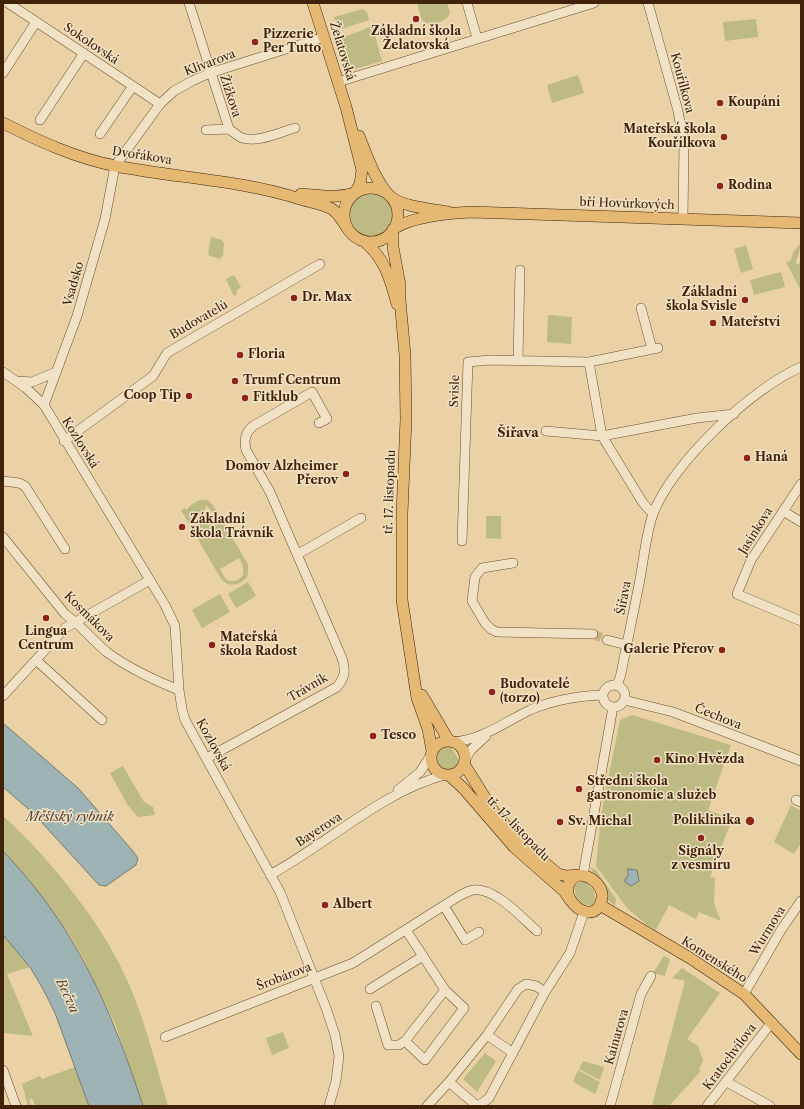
<!DOCTYPE html>
<html>
<head>
<meta charset="utf-8">
<style>
	body { margin:0 }
	#map { position:relative; width:804px; height:1109px; overflow:hidden; background:#ead2a6; font-family:"Libre Caslon Text",serif }
	canvas { display:block }
	.frame { position:absolute; inset:0; border:4px solid #40220a; pointer-events:none }
</style>
</head>
<body>
<div id="map">
<canvas width="804" height="1109"></canvas>
<div class="frame"></div>
</div>
<script>
const c = document.querySelector('canvas').getContext('2d');
c.lineJoin = 'round';
function fill(path, color) {
  c.fillStyle = color;
  c.fill(path, 'evenodd');
}
function trace(path, color, width, dash) {
  c.strokeStyle = color;
  c.lineWidth = width;
  c.lineCap = dash ? 'butt' : 'round';
  c.setLineDash(dash || []);
  c.stroke(path);
}
function drawText(font, color, halo, rows, align = 'center') {
  c.font = font + ' "Libre Caslon Text",serif';
  c.lineWidth = 3;
  c.setLineDash([]);
  c.textBaseline = 'middle';
  c.strokeStyle = halo;
  c.fillStyle = color;
  for (const [text, x, y, turn = 0] of rows) {
    c.save();
    c.translate(x, y);
    c.rotate((+turn || 0) * Math.PI / 180);
    c.textAlign = isNaN(turn) ? turn : align;
    if (halo) c.strokeText(text, 0, 0);
    c.fillText(text, 0, 0);
    c.restore();
  }
}
const green = new Path2D(`
	M417 3H447C448 7 451 12 449 15 446 22 428 27 423 21 420 17 419 8 417 3Z
	M363 9 367 12 369 20 339 30 337 29 334 17Z
	M756 19 758 37 725 41 723 22Z
	M370 27 373 28 382 61 352 70 342 38Z
	M578 75 584 93 552 103 547 85Z
	M350 215a22 22 0 1 1 44 0a22 22 0 1 1-44 0Z
	M211 237 222 240 224 244 223 256 219 259 208 255Z
	M801 243C801 251 796 257 796 265L801 262V290L786 263 791 260 793 252Z
	M746 245 753 269 741 273 734 249Z
	M781 272 785 287 754 295 750 280Z
	M234 275 241 287 236 291 237 294 234 296 226 279Z
	M548 315 572 317 571 344 547 342Z
	M200 500H207L213 505 248 564V575C242 585 230 589 221 579L181 510 185 508 186 510 192 504ZM206 505 214 515 195 526 190 515 201 517 204 515ZM239 558C246 569 246 582 229 581L225 578 220 569Z
	M486 516H501V539L486 538Z
	M248 582 256 596 236 608 228 594Z
	M220 594 230 612 202 628 192 610Z
	M632 715 731 745 708 810 732 819 710 877 715 878 714 904 721 921 699 912 696 919 669 905 656 930 647 925 627 908 596 866 601 814 620 720Z
	M446 745H450L459 760 457 766 452 770 442 769 436 760 438 751Z
	M123 766 144 802 153 807 155 815 138 817 127 804 110 773Z
	M791 805 801 811V843L794 854 774 842Z
	M3 816C44 852 94 914 119 963 142 1008 154 1058 168 1106H143L116 1026 83 958 71 937 45 902 3 851Z
	M590 867 597 871 616 899 615 906 607 899Z
	M579 882H586L594 891 595 899 592 905H585L576 897 574 886Z
	M3 935 30 967 7 974 33 1036 3 1033Z
	M664 956 670 959 665 976 653 973Z
	M682 968 720 993 687 1039 698 1046 703 1060 699 1070 701 1071 669 1106H652L685 981 672 978Z
	M283 1032 289 1048 272 1055 266 1038Z
	M485 1053 496 1061 477 1092 463 1079Z
	M583 1061 604 1067 600 1080 579 1069Z
	M75 1067 89 1106H35L32 1098 29 1100 31 1106H28L22 1084 40 1076 42 1079Z
	M578 1070 600 1082 595 1094 573 1082Z`);
const water = new Path2D(`
	M3 723 78 788 132 850 138 858 136 865 106 886 99 885 33 813 3 787Z
	M3 851C76 927 111 1008 143 1106H89L55 1013 43 989 30 967 3 935Z
	M628 869 637 870 639 881 631 886 624 881 628 876Z`);
const minorTunnel = new Path2D(`
	M593 634 607 640`);
const minor = new Path2D(`
	M8 3 160 104
	M189 3 229 129C233 132 238 136 242 138 258 143 280 132 295 128
	M467 3 477 38
	M648 3 678 111 684 144 683 219
	M3 73 36 22
	M338 82 594 3
	M40 120 84 53
	M206 130 229 129
	M100 134 133 86
	M641 308 652 349
	M518 360 520 270
	M589 362 602 436 643 503 653 514
	M3 372 26 388 44 405 165 605 175 626 179 690 182 709 185 720 280 892 326 1008 335 1035 339 1056 336 1081 329 1106
	M17 381 32 382 56 372
	M44 405 77 316 105 219 115 166 160 104 174 91 192 81 210 73 324 37
	M546 431 602 436 697 418 734 414
	M64 441 153 376 167 353 320 264
	M3 481 19 483 25 486 65 549
	M801 484 751 560 737 594 801 621
	M783 511 801 522
	M3 537 65 614C81 625 93 641 108 653 127 667 158 682 179 690
	M462 541 468 362 490 360 589 362 658 348
	M298 554 361 518
	M513 563 482 568 475 577 472 601 485 623 491 629 497 632 593 634
	M607 640 627 645
	M36 660 102 720
	M603 696a11 11 0 1 1 22 0a11 11 0 1 1-22 0Z
	M617 686 621 674C627 642 634 611 640 579 644 558 646 534 653 514 672 463 752 388 801 367
	M3 696 65 628 150 580
	M624 700 673 712 801 761
	M453 742C482 740 505 722 530 710 553 700 578 696 603 695
	M207 758 337 687C345 677 346 671 342 658L270 492 246 450C244 440 245 433 253 426L312 392 327 419 319 423
	M465 760 471 750 486 736
	M398 790 420 772 431 755
	M796 800 801 802
	M270 875C327 844 383 791 445 775
	M583 875 613 707
	M444 906 465 940 479 932
	M370 989 423 956
	M744 994 781 930 801 901
	M376 1006 388 1045H399L405 1041 425 1060 464 1008 445 990 406 930
	M487 1035 513 1053
	M165 1037 353 963 459 896C463 894 468 891 473 890 495 887 522 918 537 931
	M405 1041 445 990
	M3 1070 16 1106
	M727 1082 770 1106
	M427 1106 449 1082
	M477 1106 449 1082 487 1035 518 989 526 984 536 986 545 992
	M478 1106 489 1098 545 992 570 953 584 912
	M610 1106 641 994 651 976
	M707 1106 772 1022`);
const major = new Path2D(`
	M3 123C39 141 75 158 116 166 177 178 241 180 300 199 310 202 323 204 332 209 339 214 343 221 347 228
	M359 136C366 153 376 184 391 197 403 207 432 209 448 212
	M344 215a27 27 0 1 1 54 0a27 27 0 1 1-54 0Z
	M301 194C319 195 336 199 355 193L360 184 362 170 346 107 313 3
	M364 241C385 259 390 278 397 304
	M422 695 449 741
	M431 758a17 17 0 1 1 34 0a17 17 0 1 1-34 0Z
	M432 751 428 729 417 698 402 600V514L406 419 405 355 400 300V285L393 247V229C411 217 449 213 471 212L801 223
	M464 764 494 812 520 842 558 874 567 876 578 875
	M449 775 464 789 514 847 564 891 570 900
	M578 875C592 875 606 888 601 902 591 931 548 890 578 875Z
	M600 905 690 958 744 994 801 1054`);
const markers = [
	[416,19,4,"#8f2418"],
	[255,42,4,"#8f2418"],
	[720,103,4,"#8f2418"],
	[724,137,4,"#8f2418"],
	[720,186,4,"#8f2418"],
	[294,298,4,"#8f2418"],
	[745,300,4,"#8f2418"],
	[713,323,4,"#8f2418"],
	[240,355,4,"#8f2418"],
	[235,381,4,"#8f2418"],
	[189,396,4,"#8f2418"],
	[245,398,4,"#8f2418"],
	[747,458,4,"#8f2418"],
	[346,474,4,"#8f2418"],
	[182,527,4,"#8f2418"],
	[46,618,4,"#8f2418"],
	[212,645,4,"#8f2418"],
	[722,650,4,"#8f2418"],
	[492,692,4,"#8f2418"],
	[373,736,4,"#8f2418"],
	[657,760,4,"#8f2418"],
	[579,789,4,"#8f2418"],
	[750,821,5,"#8f2418"],
	[560,822,4,"#8f2418"],
	[701,838,4,"#8f2418"],
	[325,905,4,"#8f2418"]
];
const poiNames = [
	["Základní škola",416,32,"center"],
	["Želatovská",416,46,"center"],
	["Pizzerie",263,35],
	["Per Tutto",263,49],
	["Koupání",728,103],
	["Mateřská škola",716,130,"right"],
	["Kouřílkova",716,144,"right"],
	["Rodina",728,186],
	["Základní",737,293,"right"],
	["škola Svisle",737,307,"right"],
	["Dr. Max",302,298],
	["Mateřství",721,323],
	["Floria",248,355],
	["Trumf Centrum",243,381],
	["Coop Tip",181,396,"right"],
	["Fitklub",253,398],
	["Haná",755,458],
	["Domov Alzheimer",338,467,"right"],
	["Přerov",338,481,"right"],
	["Základní",190,520],
	["škola Trávník",190,534],
	["Lingua",46,632,"center"],
	["Centrum",46,646,"center"],
	["Mateřská",220,638],
	["škola Radost",220,652],
	["Galerie Přerov",714,650,"right"],
	["Budovatelé",500,685],
	["(torzo)",500,699],
	["Tesco",381,736],
	["Kino Hvězda",665,760],
	["Střední škola",587,782],
	["gastronomie a služeb",587,796],
	["Poliklinika",741,821,"right"],
	["Sv. Michal",568,822],
	["Signály",701,852,"center"],
	["z vesmíru",701,866,"center"],
	["Albert",333,905]
];
const streetNames = [
	["Sokolovská",91,44,34],
	["Želatovská",342,51,73],
	["Klivarova",210,63,-21],
	["Kouřílkova",682,83,75],
	["Žižkova",230,96,72],
	["Dvořákova",142,156,9],
	["bří Hovůrkových",627,204,2],
	["Vsadsko",74,284,-74],
	["Budovatelů",199,320,-30],
	["Svisle",455,391,-88],
	["Kozlovská",80,443,58],
	["tř. 17. listopadu",390,492,-88],
	["Jasínkova",756,531,-58],
	["Šířava",624,598,-79],
	["Kosmákova",89,617,45],
	["Trávník",308,688,-30],
	["Čechova",718,717,22],
	["Kozlovská",213,745,61],
	["tř. 17. listopadu",518,829,46],
	["Bayerova",319,830,-33],
	["Wurmova",768,931,-58],
	["Komenského",714,960,32],
	["Šrobárova",284,977,-21],
	["Kainarova",617,1037,-74],
	["Kratochvílova",730,1057,-53]
];
const neighbourhoodNames = [
	["Šířava",518,433]
];
const waterNames = [
	["Městský rybník",70,817],
	["Bečva",67,996,65]
];
fill(green, '#bdba83');
fill(water, '#9eb4b4');
trace(water, '#787a70', 1);
trace(minorTunnel, '#c8af87', 9, [9, 4.5]);
trace(minor, '#6a4e31', 10);
trace(major, '#40220a', 12);
trace(minor, '#f1e2c5', 9);
trace(major, '#e5b973', 11);
for (const [x, y, r, color] of markers) {
  const dot = new Path2D();
  dot.arc(x, y, r, 0, 2 * Math.PI);
  c.fillStyle = color;
  c.fill(dot);
  trace(dot, '#f1e2c5', 1.5);
}
drawText('bold 12px', '#40220a', '#f1e2c5', poiNames, 'left');
drawText('12px', '#40220a', '#f1e2c5', streetNames);
drawText('bold 13px', '#40220a', '#f1e2c5', neighbourhoodNames);
drawText('italic 13px', '#584634', '#f1e2c5', waterNames);
</script>
</body>
</html>
